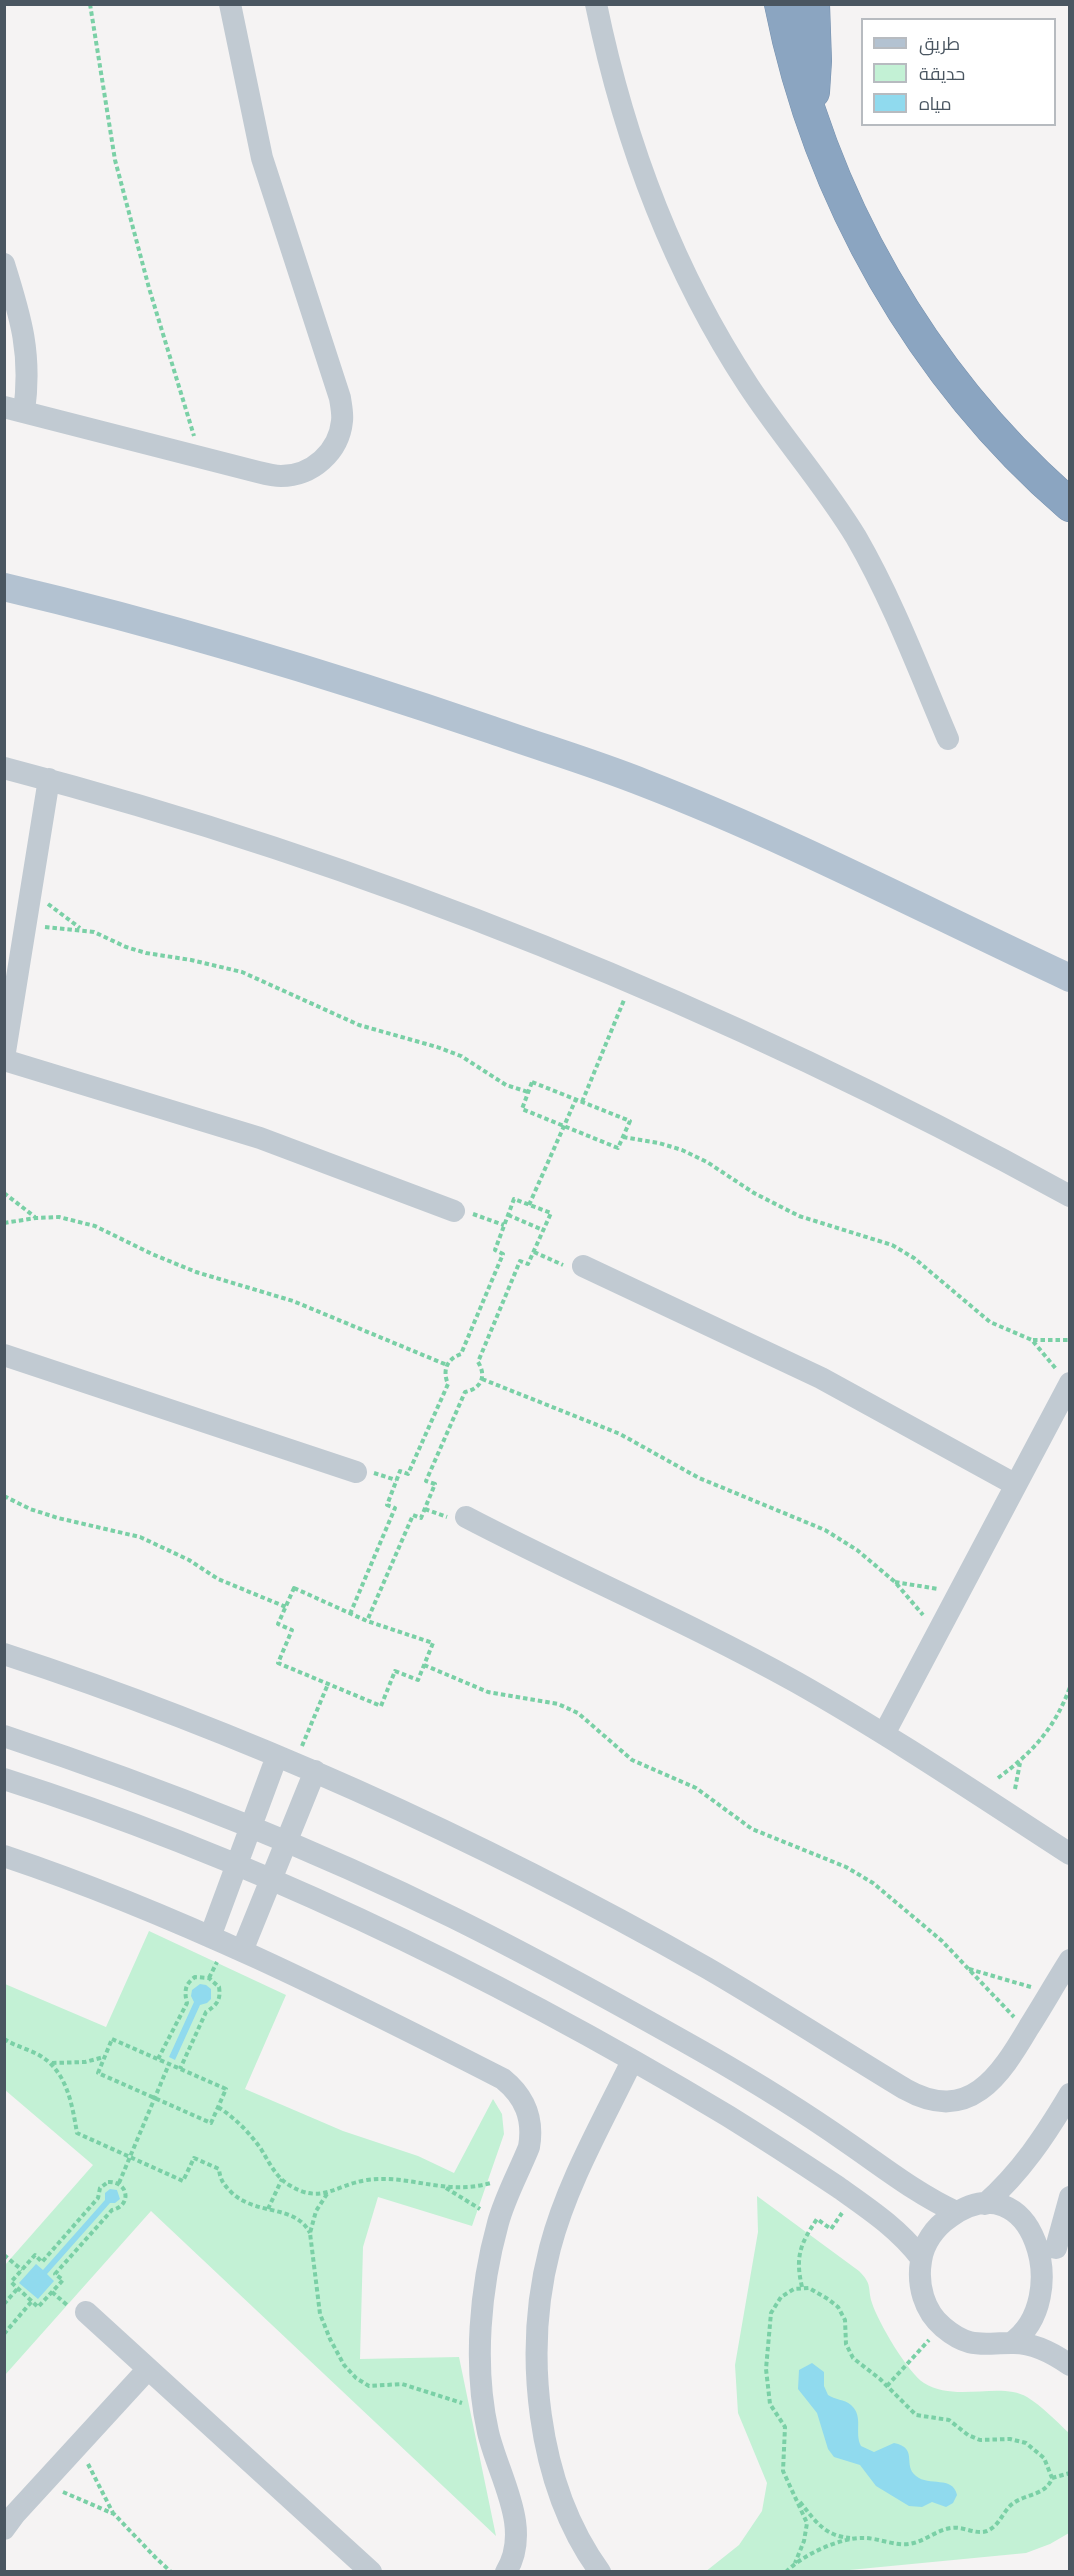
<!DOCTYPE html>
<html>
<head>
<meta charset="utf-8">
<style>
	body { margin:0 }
	#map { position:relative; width:1074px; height:2576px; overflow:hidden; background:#f5f3f3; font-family:Arial,Cairo,sans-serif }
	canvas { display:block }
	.frame { position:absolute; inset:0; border:6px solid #4a5661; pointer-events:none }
	.legend { position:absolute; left:861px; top:18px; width:195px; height:108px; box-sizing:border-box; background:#fff; border:2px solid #b7bbc0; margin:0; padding:8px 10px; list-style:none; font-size:18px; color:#4a5661 }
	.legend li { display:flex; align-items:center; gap:12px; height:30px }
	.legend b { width:30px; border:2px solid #b7bbc0 }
</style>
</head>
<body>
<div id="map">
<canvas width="1074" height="2576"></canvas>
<div class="frame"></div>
<ul class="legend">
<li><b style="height:8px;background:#b3c2d1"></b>طريق</li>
<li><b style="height:16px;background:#c3f1d5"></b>حديقة</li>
<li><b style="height:16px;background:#90daee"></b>مياه</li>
</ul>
</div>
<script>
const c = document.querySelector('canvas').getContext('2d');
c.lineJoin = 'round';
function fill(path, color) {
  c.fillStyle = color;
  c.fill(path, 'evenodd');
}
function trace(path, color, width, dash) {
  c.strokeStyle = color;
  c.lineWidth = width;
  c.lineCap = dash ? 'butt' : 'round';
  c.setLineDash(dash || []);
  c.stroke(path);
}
const green = new Path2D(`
	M149 1931 286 1995 245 2089 343 2131 418 2156 454 2173 493 2099 502 2114 504 2134 472 2226 378 2197 363 2247 360 2359 459 2357 496 2536 151 2211 5 2375V2265L93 2165 5 2090V1984L106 2027Z
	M757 2196 859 2271C873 2285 867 2287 872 2303 878 2322 908 2373 924 2383 956 2403 1000 2381 1027 2397 1042 2406 1056 2421 1069 2433V2533L1050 2544 1026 2553 839 2571 705 2572 739 2545 762 2511 767 2483 738 2413 735 2365 758 2232Z`);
const water = new Path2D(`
	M200 1984 206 1985 211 1989V1999L207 2003 200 2005 175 2060 169 2057 194 2002 191 1996 192 1990Z
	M110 2189 117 2190 120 2199 115 2203H110L47 2274 54 2281 38 2299 19 2283 36 2264 43 2270 105 2200V2193Z
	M812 2363 824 2372V2386L828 2395C835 2400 844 2399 851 2405 864 2416 854 2433 861 2446L874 2452 894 2443C919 2448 902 2465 916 2476 929 2487 953 2475 957 2495L953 2503 946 2507 932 2502 922 2507 909 2506 876 2486 860 2465 834 2457 828 2449 817 2413 798 2389 799 2370Z`);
const path = new Path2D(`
	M90 4 115 160 149 288 194 436
	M48 904 80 928
	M45 927 94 932 126 947 146 953 191 960 242 972 359 1025 437 1047 461 1056 506 1085 528 1092
	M532 1082 630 1121 618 1148 522 1109Z
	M582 1102 624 1000
	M623 1137 659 1143 682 1150 707 1162 754 1193 799 1216 892 1245 914 1258 990 1322 1032 1340 1057 1370
	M4 1193 35 1217
	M529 1205 576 1099
	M473 1214 504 1225
	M508 1215 543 1230
	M4 1223 36 1218 59 1217 95 1226 152 1254 196 1272 293 1301 447 1365
	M534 1252 563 1265
	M1033 1340H1070
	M482 1379 620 1434 699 1478 825 1530 857 1550 895 1582 923 1615
	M374 1473 396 1480
	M4 1496 30 1509 58 1518 140 1537 189 1560 218 1579 286 1607
	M425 1509 447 1517
	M895 1582 938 1589
	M294 1588 367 1621 433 1643 418 1680 395 1671 381 1706 278 1663 292 1630 278 1624Z
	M350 1614 395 1508 387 1505 400 1471 408 1474 448 1384C442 1370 447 1359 461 1354L503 1254 495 1250 514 1199 551 1213 528 1264 520 1261 478 1362C487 1376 481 1389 465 1392L426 1481 435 1484 421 1518 413 1515 367 1621
	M424 1665 488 1692 558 1704 578 1713 632 1760 696 1788 752 1829 846 1867 873 1883 942 1941 1014 2017
	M302 1746 328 1684
	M998 1778C1032 1753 1055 1728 1070 1687
	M1015 1789 1020 1763
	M969 1969 1031 1987
	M209 1978 217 1962
	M4 2039C15 2046 28 2049 39 2055 67 2071 72 2104 77 2133L183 2181 194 2158 219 2169C220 2180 224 2185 232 2193 257 2216 295 2204 310 2233
	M112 2039 226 2089 211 2123 98 2073Z
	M158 2059 187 2003C184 1991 185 1984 195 1977L209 1978 219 1987C221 2000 217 2005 206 2012L180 2069
	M52 2063 85 2062 104 2057
	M218 2107C235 2118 249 2132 261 2149 269 2162 275 2176 289 2185 321 2205 335 2185 367 2180 410 2174 444 2196 491 2183
	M108 2182C129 2181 132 2206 112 2210L55 2274 63 2280 38 2307 11 2282 35 2255 42 2262 98 2198 100 2188Z
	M119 2183 169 2064
	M446 2188 480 2209
	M327 2194 316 2211 310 2233 320 2314 330 2339 344 2365 356 2378 369 2386 402 2384 462 2403
	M268 2209 282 2179
	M4 2255 22 2270
	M802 2287C795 2257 800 2244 817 2219L831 2229 842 2213
	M52 2292 67 2305
	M4 2304 18 2288
	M4 2334 32 2301
	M887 2386 929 2340
	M1070 2415V2416
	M88 2464 113 2513
	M1052 2478 1070 2473
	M63 2492 114 2514 155 2557 171 2572
	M800 2502C815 2521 825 2536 850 2538
	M786 2572C802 2555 841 2537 864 2538 878 2538 895 2546 909 2544 924 2542 936 2530 951 2528 964 2526 975 2535 987 2531 1001 2525 1003 2509 1015 2502 1028 2494 1047 2494 1052 2478L1044 2458 1026 2443 1010 2439 980 2440 968 2435 949 2420 916 2415 880 2379 853 2358 846 2344 845 2320 838 2307 828 2299 809 2288 794 2289 781 2297 771 2313 766 2369 770 2404 785 2427 783 2471 807 2523 804 2541 795 2563`);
const minor = new Path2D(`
	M596 4C624 140 672 269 748 385 782 437 824 484 856 537 893 601 919 671 948 739
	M4 264C21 318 32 354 24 412
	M4 407 258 472C266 474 274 476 281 476 312 476 339 452 342 421 343 414 341 405 340 398L262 158 230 4
	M4 768C376 865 733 1011 1070 1196
	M4 1058 49 779
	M4 1060 260 1138 454 1211
	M583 1266 821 1378 1016 1485
	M4 1355 356 1472
	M466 1517C575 1574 688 1622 796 1682 890 1735 979 1795 1070 1854
	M4 1654C249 1734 483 1841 707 1968 774 2007 839 2049 905 2089 969 2125 1000 2076 1029 2027 1043 2005 1056 1982 1070 1960
	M884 1734 1070 1383
	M4 1736C157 1787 308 1846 452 1917 537 1959 620 2005 703 2052 752 2080 801 2110 848 2143 883 2167 917 2194 956 2212
	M4 1779C258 1860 500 1979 728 2116 765 2139 802 2163 838 2187 869 2209 898 2228 921 2258
	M4 1856C177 1914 341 1996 503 2079 525 2097 534 2118 529 2147 519 2172 505 2197 498 2223 480 2288 473 2366 488 2432 498 2476 533 2528 506 2572
	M210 1937 277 1756
	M242 1951 315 1771
	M985 2204C1021 2172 1045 2136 1070 2094
	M1056 2248 1070 2197
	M86 2312 371 2572
	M1011 2343C1074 2300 1033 2158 950 2217 935 2227 923 2244 921 2261 917 2285 924 2311 943 2327 969 2349 981 2343 1011 2343 1032 2342 1053 2353 1070 2365
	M4 2529 15 2514 148 2369
	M600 2572C536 2484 523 2351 550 2248 567 2183 603 2121 632 2061`);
const major = new Path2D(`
	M4 587C170 626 331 675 492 730 543 748 594 763 644 783 789 839 928 912 1070 978`);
const highway = new Path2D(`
	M781 4C819 196 922 377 1070 505
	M813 92 815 61 813 4`);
fill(green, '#c3f1d5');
fill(water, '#90daee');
trace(highway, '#7690ad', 34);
trace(path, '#7ad0a6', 4, [4.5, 3]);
trace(minor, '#c1cad2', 22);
trace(major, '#b3c2d1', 28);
trace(highway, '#8ba5c1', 33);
</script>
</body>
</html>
